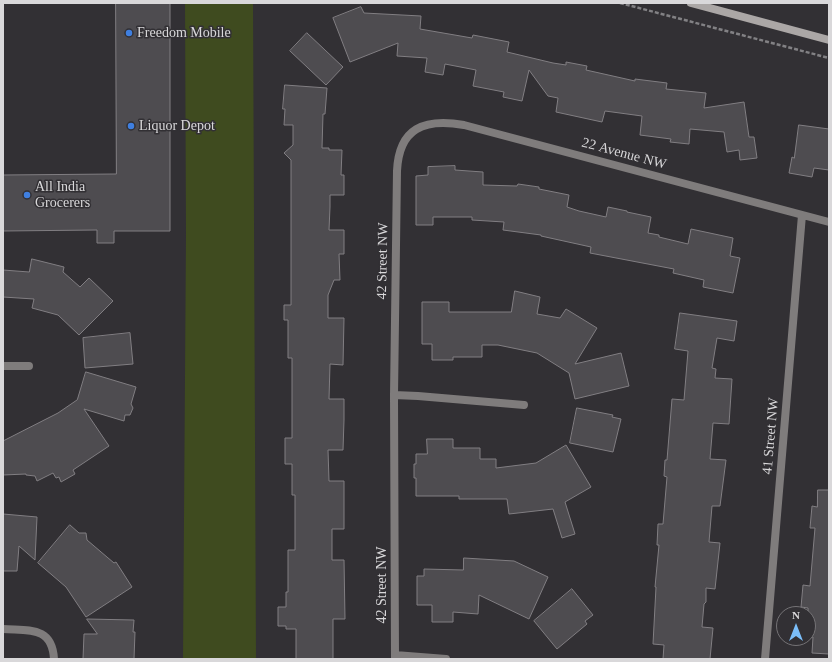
<!DOCTYPE html>
<html>
<head>
<meta charset="utf-8">
<style>
	body { margin:0 }
	#map { position:relative; width:832px; height:662px; overflow:hidden; background:#323034; font-family:"Times New Roman",serif }
	canvas { display:block }
	.frame { position:absolute; inset:0; border:4px solid #d9d8da; pointer-events:none }
	.north { position:absolute; left:776px; top:606px; width:40px; height:40px; box-sizing:border-box; background:#323034; border:1px solid #757376; border-radius:50%; rotate:0deg; font-size:11px; font-weight:700; line-height:16px; text-align:center; color:#d9d8da }
	.north::after { content:''; display:block; margin:auto; width:14px; height:18px; background:#7bbef9; clip-path:polygon(50% 0,100% 100%,50% 72%,0 100%) }
</style>
</head>
<body>
<div id="map">
<canvas width="832" height="662"></canvas>
<div class="frame"></div>
<div class="north">N</div>
</div>
<script>
const c = document.querySelector('canvas').getContext('2d');
c.lineJoin = 'round';
function fill(path, color) {
  c.fillStyle = color;
  c.fill(path, 'evenodd');
}
function trace(path, color, width, dash) {
  c.strokeStyle = color;
  c.lineWidth = width;
  c.lineCap = dash ? 'butt' : 'round';
  c.setLineDash(dash || []);
  c.stroke(path);
}
function drawText(font, color, halo, rows, align = 'center') {
  c.font = font + ' "Times New Roman",serif';
  c.lineWidth = 3;
  c.setLineDash([]);
  c.textBaseline = 'middle';
  c.strokeStyle = halo;
  c.fillStyle = color;
  for (const [text, x, y, turn = 0] of rows) {
    c.save();
    c.translate(x, y);
    c.rotate((+turn || 0) * Math.PI / 180);
    c.textAlign = isNaN(turn) ? turn : align;
    if (halo) c.strokeText(text, 0, 0);
    c.fillText(text, 0, 0);
    c.restore();
  }
}
const green = new Path2D(`
	M185 3H253L256 659H183L186 234Z`);
const building = new Path2D(`
	M116 3H170V231H114V243H97V230L3 231V175L116 174Z
	M361 7 364 13 421 16 420 29 472 38 473 35 509 42 507 52 553 63 566 65V62L587 66 586 70 635 81V79L667 83 666 89 706 93 704 108 744 102 749 137H754L757 158 740 160 739 150 727 152 724 132 690 129 689 144 670 142 671 139 640 135 642 116 605 111 602 122 556 112 558 98 548 96 529 70 522 101 503 97 504 92 473 86 476 70 445 64 443 75 425 72 427 58 397 56 398 43 350 62 333 18Z
	M307 33 343 67 326 85 290 51Z
	M285 85 327 88 325 114H323L322 148H329V150H342L341 175H344V195H330V207L329 230H344V254H339L340 280H334L328 295V318H344L343 365 330 364 329 399H344V420L343 450H328L329 481H344V529H332V560H344L345 619H333V659H296V629H286V626H278V607H286V592H288V550H295V495H292V464H285V438H292V358H288V320H284V305H291V160L284 153 293 145V125H284L285 109H283Z
	M799 125 829 129V170L814 168 812 177 789 173 792 157 794 158Z
	M455 166V170L483 172V185L517 186 518 184 539 187V189L569 195 567 207 579 211 606 217 608 207 627 211V212L651 217 648 233 659 235V237L688 244 691 229 733 238 730 256 740 258 733 293 703 287 704 280 673 273 674 269 590 253 591 247 541 236V235L503 230 504 222 472 220V217H433V225H416V176L428 175V167Z
	M32 259 64 267 63 272 80 287 89 278 113 301 79 335 58 315 32 308 34 299 3 297V270L29 272Z
	M515 291 540 297 537 314 560 318 566 309 597 328 575 364 621 353 629 386 575 399 569 373 537 353 498 345H482V357H453V360H432V344H422V302H449V312H511Z
	M680 313 737 321 734 341 717 338 712 368 716 369 715 378 732 379 729 424 713 423 710 459 726 460 720 506H712L709 542 720 543 715 589 706 588V602L704 604 702 627 713 628 710 659H663L664 645 653 644 656 587H655L659 545H657L658 524H663L667 477 664 476 665 460H667L672 399 684 400 688 351 675 349Z
	M130 333 133 364 85 368 83 338Z
	M86 372 136 387 131 404 133 408 130 415H125L124 421 84 409 109 446 73 470 75 474 61 482 59 477 56 478 53 473 37 481 35 476 26 475V474L3 475V441L58 413 77 400Z
	M577 408 613 415 612 417 621 419 613 452 570 443Z
	M427 439H453V448H480V459H496V468L536 463 566 445 591 487 565 502 575 534 562 538 553 509 509 514 507 499H459V496H416V478H414V464H416V454H427Z
	M818 490H829V654L812 653 813 637H808V608L801 607 803 585 810 586 815 528H810L812 506 817 507Z
	M3 514 37 517 35 560 19 546 17 571H3Z
	M70 525 79 533H86L87 540 114 563 116 562 132 587 86 617 66 587 38 563Z
	M464 558 514 561 548 577 529 619 479 595 478 614 453 612V622H432V605H417V576H424V569L463 570Z
	M572 589 593 615 585 621 587 624 557 649 534 621Z
	M87 619 134 620 133 632H135L134 659H83L84 634H97Z`);
const path = new Path2D(`
	M620 3 829 58`);
const street = new Path2D(`
	M3 366H29
	M394 395 418 396 524 405
	M3 629C29 631 52 626 54 659
	M395 655 446 659
	M395 659 394 395 397 171C399 128 424 118 464 125L829 222
	M765 659 802 215`);
const secondary = new Path2D(`
	M691 3 829 40`);
const markers = [
	[129,33,4,"#3f7fe0"],
	[131,126,4,"#3f7fe0"],
	[27,195,4,"#3f7fe0"]
];
const poiNames = [
	["Freedom Mobile",137,33],
	["Liquor Depot",139,126],
	["All India",35,187],
	["Grocerers",35,203]
];
const streetNames = [
	["22 Avenue NW",624,154,15],
	["42 Street NW",383,261,-89],
	["41 Street NW",771,436,-85],
	["42 Street NW",382,585,-90]
];
fill(green, '#3f4b1f');
fill(building, '#4e4c50');
trace(building, '#817e82', 1);
trace(path, '#828184', 2.5, [4, 2]);
trace(street, '#7f7c7c', 8);
trace(secondary, '#aba7a6', 8);
for (const [x, y, r, color] of markers) {
  const dot = new Path2D();
  dot.arc(x, y, r, 0, 2 * Math.PI);
  c.fillStyle = color;
  c.fill(dot);
  trace(dot, '#323034', 1.5);
}
drawText('14px', '#d9d8da', '#323034', poiNames, 'left');
drawText('14px', '#d9d8da', '#323034', streetNames);
</script>
</body>
</html>
